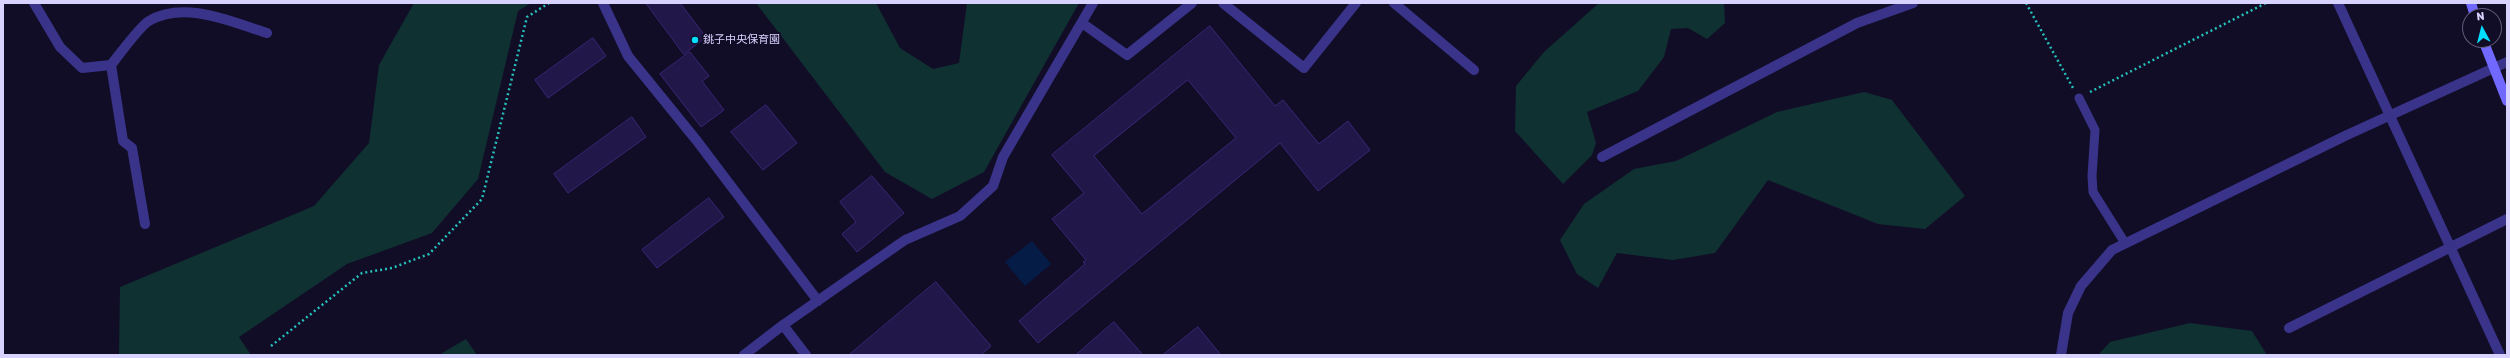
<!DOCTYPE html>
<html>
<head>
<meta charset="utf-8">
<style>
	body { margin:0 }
	#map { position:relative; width:2510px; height:358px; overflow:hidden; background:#120d27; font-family:Rubik,sans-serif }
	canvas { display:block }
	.frame { position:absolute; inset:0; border:4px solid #d8d2ff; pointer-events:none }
	.north { position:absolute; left:2462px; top:8px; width:40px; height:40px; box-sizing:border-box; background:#120d27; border:1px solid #615c7d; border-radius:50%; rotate:353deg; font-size:11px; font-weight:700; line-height:16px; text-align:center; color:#d8d2ff }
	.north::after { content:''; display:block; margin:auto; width:14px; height:18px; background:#00defd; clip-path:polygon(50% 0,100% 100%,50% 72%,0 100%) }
</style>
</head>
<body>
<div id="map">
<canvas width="2510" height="358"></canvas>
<div class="frame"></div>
<div class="north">N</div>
</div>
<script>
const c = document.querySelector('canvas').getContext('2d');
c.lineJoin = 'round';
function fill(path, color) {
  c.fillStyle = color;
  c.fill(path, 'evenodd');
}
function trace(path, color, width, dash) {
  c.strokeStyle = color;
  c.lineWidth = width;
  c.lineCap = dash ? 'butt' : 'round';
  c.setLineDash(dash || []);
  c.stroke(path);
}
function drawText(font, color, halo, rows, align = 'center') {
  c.font = font + ' Rubik,"Noto Sans JP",sans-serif';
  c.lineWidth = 4;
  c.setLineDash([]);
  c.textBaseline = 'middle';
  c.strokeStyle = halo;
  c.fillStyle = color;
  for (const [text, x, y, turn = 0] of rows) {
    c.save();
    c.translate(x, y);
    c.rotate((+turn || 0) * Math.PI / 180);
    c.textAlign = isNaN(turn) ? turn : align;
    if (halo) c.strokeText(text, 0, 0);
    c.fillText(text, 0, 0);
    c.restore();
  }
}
const green = new Path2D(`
	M414 3H531L518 11 478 179 432 233 347 264 239 337 251 355H119L120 287 314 206 369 143 379 65Z
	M756 3H876L900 48 933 69 959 63 967 3H1079L984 172 932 199 885 172Z
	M1599 3H1724L1725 23 1707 39 1688 28 1671 29 1664 57 1638 91 1587 112 1596 143 1592 155 1563 184 1515 131 1516 86 1544 52Z
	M1864 92 1892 100 1965 196 1925 229 1878 224 1768 180 1715 253 1673 260 1617 253 1598 288 1577 274 1560 240 1584 204 1634 169 1676 161 1777 112Z
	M2190 323 2252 331 2267 355H2098L2110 342Z
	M466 339 477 355H439Z`);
const water = new Path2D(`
	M1032 241 1051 264 1025 286 1005 262Z`);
const building = new Path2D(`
	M646 3H680L706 37 684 54Z
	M1210 26 1275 106 1283 100 1319 144 1348 121 1370 150 1318 191 1280 143 1038 343 1019 321 1085 264 1083 262 1086 260 1052 219 1084 193 1052 155ZM1188 80 1236 138 1142 214 1094 156Z
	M593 38 606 56 548 98 535 80Z
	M690 52 709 76 702 81 724 110 701 127 660 74Z
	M766 105 797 143 763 170 731 132Z
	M632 117 646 137 568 193 554 174Z
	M872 176 904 213 857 252 842 234 856 222 840 202Z
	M709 198 724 217 657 268 642 250Z
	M936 282 991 346 981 355H849Z
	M1114 322 1143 355H1076Z
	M1198 327 1221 355H1163Z`);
const path = new Path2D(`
	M2026 3 2073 88
	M2090 92 2266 3
	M271 346 362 273 392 268 429 254 482 199 527 17 549 3`);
const lane = new Path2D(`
	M2079 98 2095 130 2092 176 2093 192 2125 243`);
const street = new Path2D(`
	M34 3 60 47 82 68 111 65C119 55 140 26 149 21 185 0 231 22 267 33
	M603 3 628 56 697 141 818 301
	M1223 3 1304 68 1356 3
	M1394 3 1474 70
	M2338 3 2500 355
	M1082 23 1127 55 1192 3
	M111 65 123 141 132 148 145 224
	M1602 157 1857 23 1913 3
	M783 325 806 355
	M2289 328 2507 219
	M744 355 783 325 905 240 960 216 993 186 1003 157 1093 3
	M2061 355 2068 313 2081 286 2112 250 2347 135 2507 62`);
const secondary = new Path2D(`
	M2471 3 2475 16
	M2483 40 2507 101`);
const markers = [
	[695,40,4,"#00defd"]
];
const poiNames = [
	["銚子中央保育園",703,40]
];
fill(green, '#0f3131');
fill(water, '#051c47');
fill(building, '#221749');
trace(building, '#392777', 1);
trace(path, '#24c1bc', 2.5, [2, 3]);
trace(lane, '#39348a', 9);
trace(street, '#39348a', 10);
trace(secondary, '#7169ff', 10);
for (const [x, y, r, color] of markers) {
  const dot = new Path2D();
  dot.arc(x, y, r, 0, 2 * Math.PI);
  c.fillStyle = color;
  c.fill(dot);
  trace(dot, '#120d27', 1.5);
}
drawText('11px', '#d8d2ff', '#120d27', poiNames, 'left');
</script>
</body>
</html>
